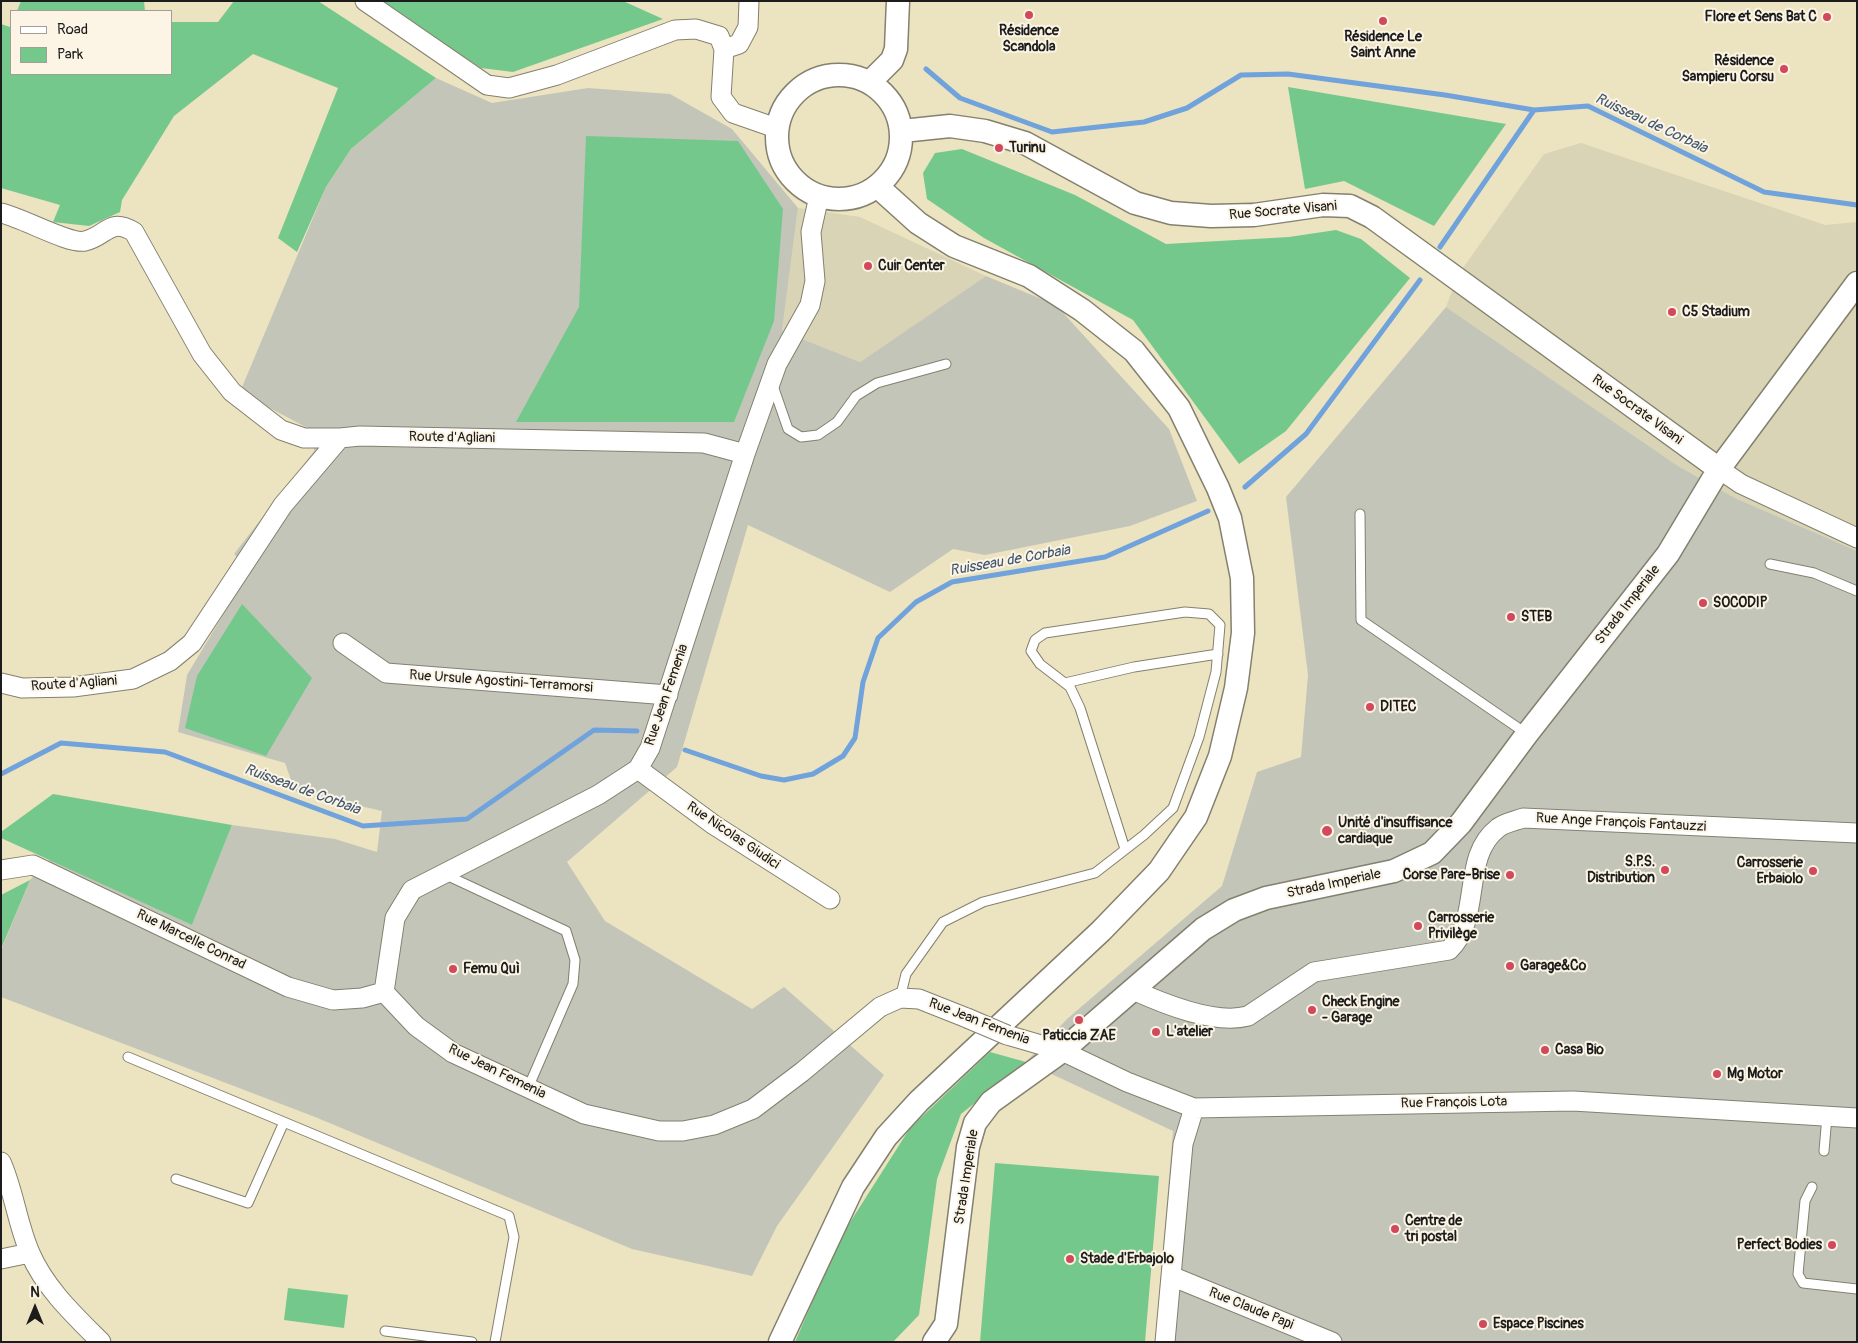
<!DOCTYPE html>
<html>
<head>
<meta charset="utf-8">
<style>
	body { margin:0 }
	#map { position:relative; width:1858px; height:1343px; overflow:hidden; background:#ece3c1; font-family:Pangolin,sans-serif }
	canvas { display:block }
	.frame { position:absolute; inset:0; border:2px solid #1c1c1c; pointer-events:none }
	.legend { position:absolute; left:10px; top:10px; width:162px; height:65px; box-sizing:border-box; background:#fcf5e5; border:1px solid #a29e95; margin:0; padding:6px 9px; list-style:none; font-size:15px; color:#1c1c1c }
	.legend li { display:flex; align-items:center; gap:10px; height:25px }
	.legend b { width:25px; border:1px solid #a29e95 }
	.north { position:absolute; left:10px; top:1283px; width:50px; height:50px; -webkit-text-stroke:4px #fcf5e5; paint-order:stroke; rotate:0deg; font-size:14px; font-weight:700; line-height:20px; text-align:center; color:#1c1c1c }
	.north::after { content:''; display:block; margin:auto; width:18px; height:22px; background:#1c1c1c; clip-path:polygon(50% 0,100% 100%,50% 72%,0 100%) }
</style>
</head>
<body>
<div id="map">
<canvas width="1858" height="1343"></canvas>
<div class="frame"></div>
<ul class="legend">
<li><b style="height:6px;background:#fff"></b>Road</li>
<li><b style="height:14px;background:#75c88b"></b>Park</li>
</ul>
<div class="north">N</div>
</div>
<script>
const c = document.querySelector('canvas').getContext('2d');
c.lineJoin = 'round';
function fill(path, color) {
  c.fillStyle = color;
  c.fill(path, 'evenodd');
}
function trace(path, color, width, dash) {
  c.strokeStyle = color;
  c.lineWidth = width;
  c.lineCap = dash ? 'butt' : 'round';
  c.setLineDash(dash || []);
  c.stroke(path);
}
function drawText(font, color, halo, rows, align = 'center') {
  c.font = font + ' Pangolin,sans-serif';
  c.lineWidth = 4;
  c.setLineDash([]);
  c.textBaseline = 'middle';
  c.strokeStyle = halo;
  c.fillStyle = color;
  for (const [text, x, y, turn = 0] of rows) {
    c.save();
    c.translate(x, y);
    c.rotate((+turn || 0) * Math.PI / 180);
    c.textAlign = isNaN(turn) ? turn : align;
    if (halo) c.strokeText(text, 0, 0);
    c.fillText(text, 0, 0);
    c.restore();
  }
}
const built = new Path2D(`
	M1581 143 1825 225 1857 222V551L1735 498 1678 466 1446 307 1458 275 1544 154Z
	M798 208 860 217 986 276 860 362 782 331Z`);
const industrial = new Path2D(`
	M436 78 492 103 588 88 670 94 732 129 798 208 782 331 860 362 986 276 1056 305 1169 429 1197 501 1130 526 985 555 953 549 890 592 748 525 677 767 567 862 605 921 752 1009 784 987 884 1075 777 1226 752 1276 632 1249 315 1117 1 997V950L30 880 50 859 192 925 232 825 335 839 377 852 382 811 295 791 285 763 178 732 187 675 250 570 234 554 314 451 313 431 240 392 326 187 351 149Z
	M1446 307 1678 466 1735 498 1857 551V1342H1155L1173 1131 1026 1062 1067 1019 1222 886 1257 772 1301 757 1308 675 1286 497Z`);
const green = new Path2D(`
	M21 1H144L145 11H17Z
	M234 1H318L436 78 351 149 326 187 297 252 278 238 338 88 253 54 174 116 122 200 120 212 89 226 53 222 60 205 1 188V24L10 27 11 24V74H171V22H218Z
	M379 1H623L663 19 513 72 481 68Z
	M1288 87 1506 124 1434 226 1344 181 1305 189Z
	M586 136 738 141 783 209 774 321 734 422H516L579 307Z
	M962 149 1075 195 1166 244 1289 237 1336 230 1361 239 1410 278 1286 431 1239 464 1133 320 984 238 927 199 923 173 935 153Z
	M242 604 312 678 266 756 185 728 197 676Z
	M53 794 232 825 192 925 1 838V832Z
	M30 880 1 949V895Z
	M990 1052 1026 1062 961 1114 937 1179 919 1315 893 1342H795L840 1238 910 1128Z
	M995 1163 1159 1176 1145 1342H980Z
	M288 1288 348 1295 344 1328 284 1320Z`);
const stream = new Path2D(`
	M926 69 960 98 1052 132 1144 122 1187 108 1241 75 1288 74 1445 95 1534 110
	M1440 247 1534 110 1588 106 1764 192 1857 205
	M1245 487 1306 434 1420 280
	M685 750 761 776 784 780 813 774 843 756 855 738 863 682 878 638 916 602 952 582 1105 557 1208 511
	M1 774 61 743 165 752 363 826 467 819 594 730 637 731`);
const service = new Path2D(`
	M772 383 788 429 801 437 818 435 837 422 856 396 877 383 946 364
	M1360 514 1361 620 1527 734
	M1770 564 1814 573 1857 591
	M1065 683 1134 667 1218 654
	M444 874 566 931 575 960 573 984 528 1088
	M900 998 906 974 943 922 983 902 1095 873 1144 835 1173 808 1199 737 1216 672 1220 625 1209 614 1185 612 1045 633 1035 640 1031 651 1040 664 1070 687 1080 708 1125 849
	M128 1057 509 1216 514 1237 495 1342
	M1824 1151 1827 1116
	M176 1179 248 1203 284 1122
	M1812 1187 1805 1201 1798 1274 1803 1283 1857 1289
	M385 1331 472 1342`);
const minor = new Path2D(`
	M365 1 487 85 509 88 557 75 675 30 696 29 719 36 724 49 721 97 733 113 776 128
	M724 49 739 44 748 27 749 1
	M1 213C21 217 70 245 85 241 107 236 109 217 134 232L202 354 232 392 281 430 304 438H340
	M1719 469 1741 484 1857 538
	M343 643 386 673 668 695
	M1 683 22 688 73 687 133 679 170 661 192 643 283 505 340 438 360 436 704 443 745 454
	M638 769 714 825 830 899
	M1 870 33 865 288 987 333 1000 362 998 384 992
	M1133 990C1164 1004 1215 1025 1248 1016L1314 972 1449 950C1483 918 1460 857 1498 828 1504 823 1515 821 1523 818L1857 833
	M384 992 395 918 412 890 598 795 638 769 650 748 745 454 777 364 810 305 815 281 811 232 819 196
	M384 992 416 1026 453 1053 584 1114 659 1131H683L714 1125 753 1109 802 1072 880 1007 900 998 919 999 967 1018
	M1007 1035 1062 1051 1127 1082 1194 1108 1573 1101 1857 1118
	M1 1162C14 1191 17 1223 30 1253 45 1288 74 1315 101 1342
	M1 1259 30 1253
	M1171 1276 1332 1342
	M1165 1342 1183 1144 1194 1108`);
const tertiary = new Path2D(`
	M777 137a62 62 0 1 1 124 0a62 62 0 1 1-124 0Z
	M870 82 892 60 896 49 898 1
	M902 131 950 126 985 131 1025 143 1135 203 1171 213 1211 216 1254 215 1323 205 1350 206 1372 217 1719 469
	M780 1342 853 1187 886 1137 919 1101 1101 931 1159 871 1196 817 1220 756 1236 688 1243 633 1242 578 1230 518 1218 488 1179 408 1134 351 1082 310 1029 276 954 246 918 223 877 186
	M934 1342 946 1324 968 1147 975 1123 991 1102 1062 1051 1203 929 1234 910 1266 898 1394 871 1432 853 1461 823 1527 734 1668 554 1719 469 1857 283`);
const minorBridge = new Path2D(`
	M967 1018 1007 1035`);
const markers = [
	[1029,15,5,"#d1495b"],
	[1827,17,5,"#d1495b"],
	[1383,21,5,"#d1495b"],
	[1784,69,5,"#d1495b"],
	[999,148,5,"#d1495b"],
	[868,266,5,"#d1495b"],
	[1672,312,5,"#d1495b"],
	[1703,603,5,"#d1495b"],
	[1511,617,5,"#d1495b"],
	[1370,707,5,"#d1495b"],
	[1327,831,6,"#d1495b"],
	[1665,870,5,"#d1495b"],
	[1813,871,5,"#d1495b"],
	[1510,875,5,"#d1495b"],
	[1418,926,5,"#d1495b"],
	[1510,966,5,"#d1495b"],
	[453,969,5,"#d1495b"],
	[1312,1010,5,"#d1495b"],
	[1079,1020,5,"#d1495b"],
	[1156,1032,5,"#d1495b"],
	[1545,1050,5,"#d1495b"],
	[1717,1074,5,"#d1495b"],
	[1395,1229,5,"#d1495b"],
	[1832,1245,5,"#d1495b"],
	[1070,1259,5,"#d1495b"],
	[1483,1324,5,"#d1495b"]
];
const poiNames = [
	["Flore et Sens Bat C",1817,17,"right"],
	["Résidence",1029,31,"center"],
	["Scandola",1029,47,"center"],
	["Résidence Le",1383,37,"center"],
	["Saint Anne",1383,53,"center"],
	["Résidence",1774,61,"right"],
	["Sampieru Corsu",1774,77,"right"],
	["Turinu",1009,148],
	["Cuir Center",878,266],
	["C5 Stadium",1682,312],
	["SOCODIP",1713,603],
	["STEB",1521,617],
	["DITEC",1380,707],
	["Unité d'insuffisance",1338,823],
	["cardiaque",1338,839],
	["S.P.S.",1655,862,"right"],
	["Distribution",1655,878,"right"],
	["Carrosserie",1803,863,"right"],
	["Erbaiolo",1803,879,"right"],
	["Corse Pare-Brise",1500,875,"right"],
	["Carrosserie",1428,918],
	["Privilège",1428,934],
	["Garage&Co",1520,966],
	["Femu Quì",463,969],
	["Check Engine",1322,1002],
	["- Garage",1322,1018],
	["L'atelier",1166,1032],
	["Paticcia ZAE",1079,1036,"center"],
	["Casa Bio",1555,1050],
	["Mg Motor",1727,1074],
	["Centre de",1405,1221],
	["tri postal",1405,1237],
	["Perfect Bodies",1822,1245,"right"],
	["Stade d'Erbajolo",1080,1259],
	["Espace Piscines",1493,1324]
];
const streetNames = [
	["Rue Socrate Visani",1283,211,-5],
	["Rue Socrate Visani",1637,410,36],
	["Route d'Agliani",452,438,1],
	["Strada Imperiale",1628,605,-52],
	["Rue Ursule Agostini-Terramorsi",501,682,4],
	["Route d'Agliani",74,684,-4],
	["Rue Jean Femenia",667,695,-71],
	["Rue Ange François Fantauzzi",1621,823,3],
	["Rue Nicolas Giudici",733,836,34],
	["Strada Imperiale",1334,884,-12],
	["Rue Marcelle Conrad",191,940,26],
	["Rue Jean Femenia",979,1022,21],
	["Rue Jean Femenia",497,1072,26],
	["Rue François Lota",1454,1103,-1],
	["Strada Imperiale",967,1177,-81],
	["Rue Claude Papi",1251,1309,22]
];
const waterNames = [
	["Ruisseau de Corbaia",1651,124,25],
	["Ruisseau de Corbaia",1010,561,-10],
	["Ruisseau de Corbaia",302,790,20]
];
fill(built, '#d8d4b5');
fill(industrial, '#c4c5b9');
fill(green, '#75c88b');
trace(stream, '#70a2db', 5);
trace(service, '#84806e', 11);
trace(minor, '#84806e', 21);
trace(tertiary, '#84806e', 25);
trace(service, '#fff', 9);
trace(minor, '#fff', 19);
trace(tertiary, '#fff', 22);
trace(minorBridge, '#84806e', 21, []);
trace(minorBridge, '#fff', 19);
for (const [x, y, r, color] of markers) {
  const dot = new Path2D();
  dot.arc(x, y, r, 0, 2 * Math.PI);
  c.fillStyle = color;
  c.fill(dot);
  trace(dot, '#fcf5e5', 2);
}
drawText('bold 14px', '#1c1c1c', '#fcf5e5', poiNames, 'left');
drawText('14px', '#1c1c1c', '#fcf5e5', streetNames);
drawText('italic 15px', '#425872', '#fcf5e5', waterNames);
</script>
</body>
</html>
